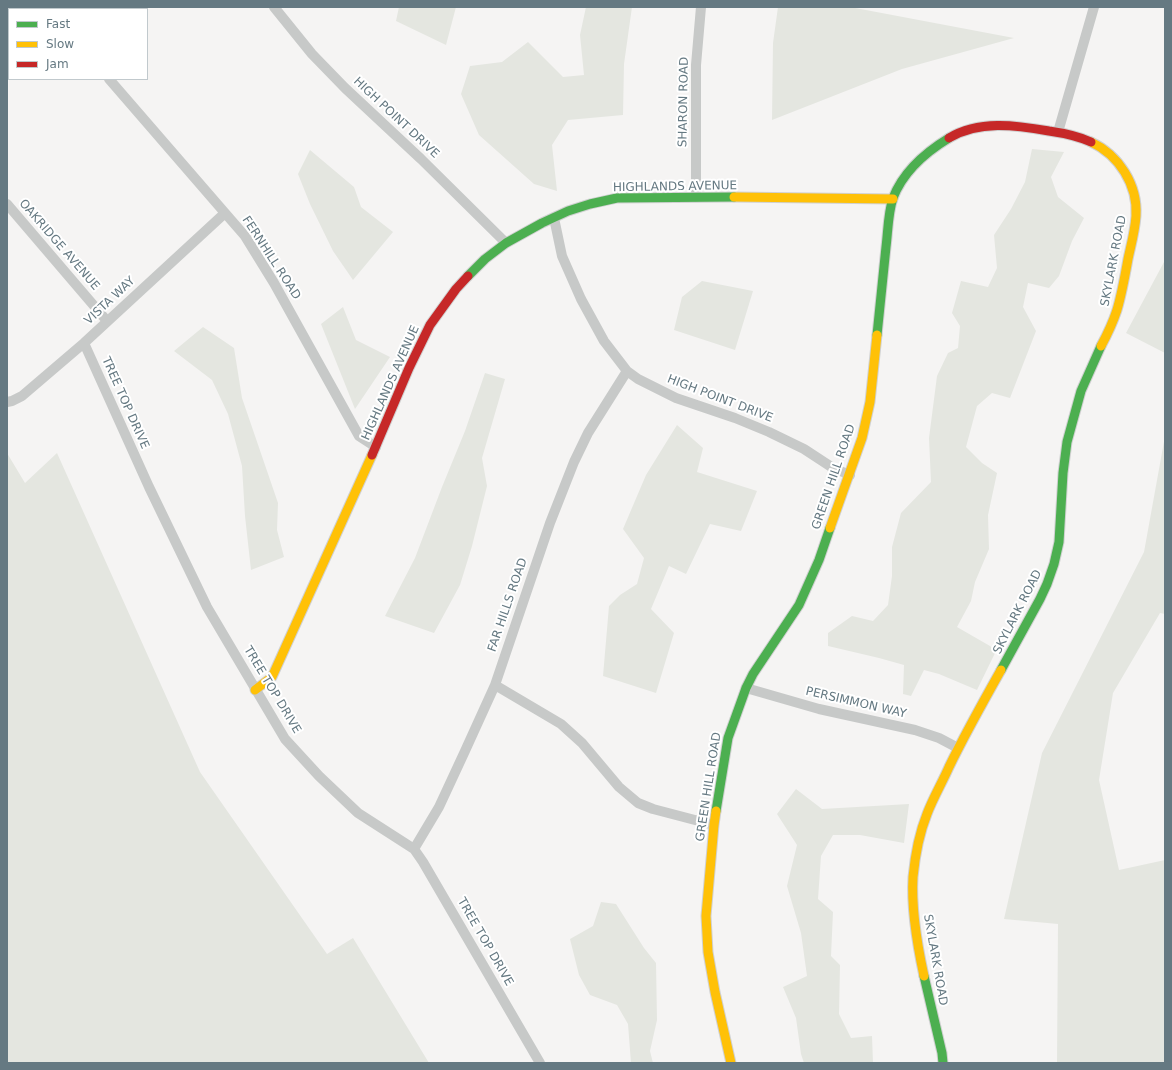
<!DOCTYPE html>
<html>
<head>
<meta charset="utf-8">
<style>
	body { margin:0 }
	#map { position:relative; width:1172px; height:1070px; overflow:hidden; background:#f5f4f3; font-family:"DejaVu Sans",sans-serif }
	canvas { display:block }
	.frame { position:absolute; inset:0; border:8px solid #657982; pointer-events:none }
	.legend { position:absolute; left:8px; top:8px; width:140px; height:72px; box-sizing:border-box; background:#fff; border:1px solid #c1c9cd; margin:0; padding:5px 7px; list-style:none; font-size:12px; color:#657982 }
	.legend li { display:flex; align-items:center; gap:8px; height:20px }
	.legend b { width:20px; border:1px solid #c1c9cd }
</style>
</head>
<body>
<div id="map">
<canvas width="1172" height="1070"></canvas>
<div class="frame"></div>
<ul class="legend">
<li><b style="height:5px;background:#4caf50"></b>Fast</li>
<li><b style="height:5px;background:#ffc107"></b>Slow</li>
<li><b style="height:5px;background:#c62828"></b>Jam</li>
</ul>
</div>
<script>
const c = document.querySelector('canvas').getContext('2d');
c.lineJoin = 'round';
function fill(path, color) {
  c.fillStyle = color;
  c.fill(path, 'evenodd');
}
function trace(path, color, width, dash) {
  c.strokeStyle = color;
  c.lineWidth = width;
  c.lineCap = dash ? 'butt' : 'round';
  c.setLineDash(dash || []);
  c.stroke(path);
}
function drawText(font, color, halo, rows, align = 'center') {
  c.font = font + ' "DejaVu Sans",sans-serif';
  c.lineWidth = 4;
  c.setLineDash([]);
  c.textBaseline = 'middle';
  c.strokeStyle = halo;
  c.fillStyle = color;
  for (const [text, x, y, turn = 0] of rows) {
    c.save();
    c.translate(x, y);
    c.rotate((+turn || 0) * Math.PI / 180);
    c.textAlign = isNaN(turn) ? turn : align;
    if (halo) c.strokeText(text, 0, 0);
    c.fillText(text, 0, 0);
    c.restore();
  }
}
const green = new Path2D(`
	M399 7H456L446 45 396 21Z
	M586 7H632L624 64 623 115 568 120 552 145 557 191 534 184 479 135 461 94 470 66 502 62 528 42 563 77 584 75 580 35Z
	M778 7H850L1014 38 902 69 772 120 773 43Z
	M1032 149 1064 152 1051 177 1058 197 1084 218 1072 241 1059 276 1049 288 1028 283 1023 307 1036 331 1010 398 992 393 977 406 966 447 982 463 997 473 988 515 989 549 975 582 971 601 957 627 990 646 996 651 977 690 939 674 924 670 911 696 903 694 904 665 879 658 828 646V633L852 616 873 621 888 605 892 576V547L901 513 931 482 929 438 937 376 948 353 958 348 960 326 952 313 961 281 988 287 997 268 994 235 1011 209 1025 182Z
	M310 150 354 187 361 207 393 232 353 280 333 251 310 204 298 174Z
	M1164 262 1165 265V353L1126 333Z
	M702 281 753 291 735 350 674 330 682 297Z
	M343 307 356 340 390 357 355 409 321 324Z
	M203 327 234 348 242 398 278 503 277 530 284 557 251 570 245 516 242 466 228 414 212 380 174 351Z
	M485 373 505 379 482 458 487 486 472 546 460 585 434 633 385 616 415 558 442 487 465 431Z
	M677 425 703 448 697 472 757 491 741 531 710 524 686 574 669 566 651 609 674 633 656 693 603 676 609 606 620 595 637 584 644 558 623 529 646 475Z
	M1165 436V614L1160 613 1113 693 1099 780 1119 870 1165 860V1063H1057L1058 924 1004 919 1042 753 1144 552Z
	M7 453 25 483 57 453 200 772 327 954 353 938 429 1063H7Z
	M796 789 822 809 909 804 904 843 860 835H833L821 856 818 899 833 912 831 956 840 965 839 1014 851 1038 872 1036 873 1063H804L801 1054 796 1018 783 987 807 976 801 933 787 886 797 845 777 814Z
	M601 902 616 904 644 948 656 963 657 1020 650 1051 653 1063H631L628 1024 617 1005 590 995 579 975 570 939 593 926Z`);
const street = new Path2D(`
	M274 7 312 54 345 88 421 159 506 243
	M69 9V7
	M109 79 225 213 245 236 274 283 359 436 376 447
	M1058 132 1094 7
	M696 197V65L701 7
	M7 204 107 321
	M554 218 562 256 581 299 604 341 627 371 638 379 676 398 735 418 769 432 804 449 833 468 850 475
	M84 343 149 487 207 607 285 739 319 776 358 813 414 849 423 862 540 1063
	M7 402 12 401 22 396 84 343 225 213
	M495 685 561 724 582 743 619 787 638 803 653 809 714 825
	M746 688 819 709 915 730 939 738 958 748
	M414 849 439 807 465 751 495 685 550 523 574 462 588 433 627 371`);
const fast = new Path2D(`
	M468 276 485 259 506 243 542 223 568 211 590 204 617 198 734 197
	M877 335C880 306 883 276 886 247 888 231 888 213 893 198 903 172 926 152 949 138
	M1001 670 1040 599 1047 584 1054 564 1059 542 1063 473 1067 442 1081 391 1101 346
	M716 811 728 738 746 688 753 674 799 605 819 560 830 528
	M924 976 942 1053 943 1063`);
const slow = new Path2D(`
	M1091 142C1119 155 1138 185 1136 216 1135 231 1131 245 1128 259 1125 276 1122 293 1117 310 1113 322 1107 335 1101 346
	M734 197 893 199
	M830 528 862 438 870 402 877 335
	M255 690 272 677 372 455
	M716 811 714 825 706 916 708 952 715 992 731 1063
	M924 976C917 944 911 910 913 877 915 856 919 834 927 814 933 798 942 783 949 767 965 734 983 702 1001 670`);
const jam = new Path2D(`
	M949 138C979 120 1015 125 1049 131 1063 133 1078 136 1091 142
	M372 455 409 368 430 325 456 289 468 276`);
const streetNames = [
	["SHARON ROAD",684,102,-89],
	["HIGH POINT DRIVE",396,118,43],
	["HIGHLANDS AVENUE",675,187,-1],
	["OAKRIDGE AVENUE",59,245,49],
	["FERNHILL ROAD",271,258,57],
	["SKYLARK ROAD",1114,261,-79],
	["VISTA WAY",110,301,-43],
	["HIGHLANDS AVENUE",391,383,-66],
	["HIGH POINT DRIVE",720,399,21],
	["TREE TOP DRIVE",125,403,66],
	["GREEN HILL ROAD",834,477,-71],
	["FAR HILLS ROAD",508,605,-71],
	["SKYLARK ROAD",1018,612,-63],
	["TREE TOP DRIVE",272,690,59],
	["PERSIMMON WAY",856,703,13],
	["GREEN HILL ROAD",709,787,-81],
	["TREE TOP DRIVE",485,942,60],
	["SKYLARK ROAD",935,960,80]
];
fill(green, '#e4e6e0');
trace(fast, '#d0d1d1', 11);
trace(slow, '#d0d1d1', 11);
trace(jam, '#d0d1d1', 11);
trace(street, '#c7c9c8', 10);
trace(fast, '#4caf50', 9);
trace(slow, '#ffc107', 9);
trace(jam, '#c62828', 9);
drawText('12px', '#657982', '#fff', streetNames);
</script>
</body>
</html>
